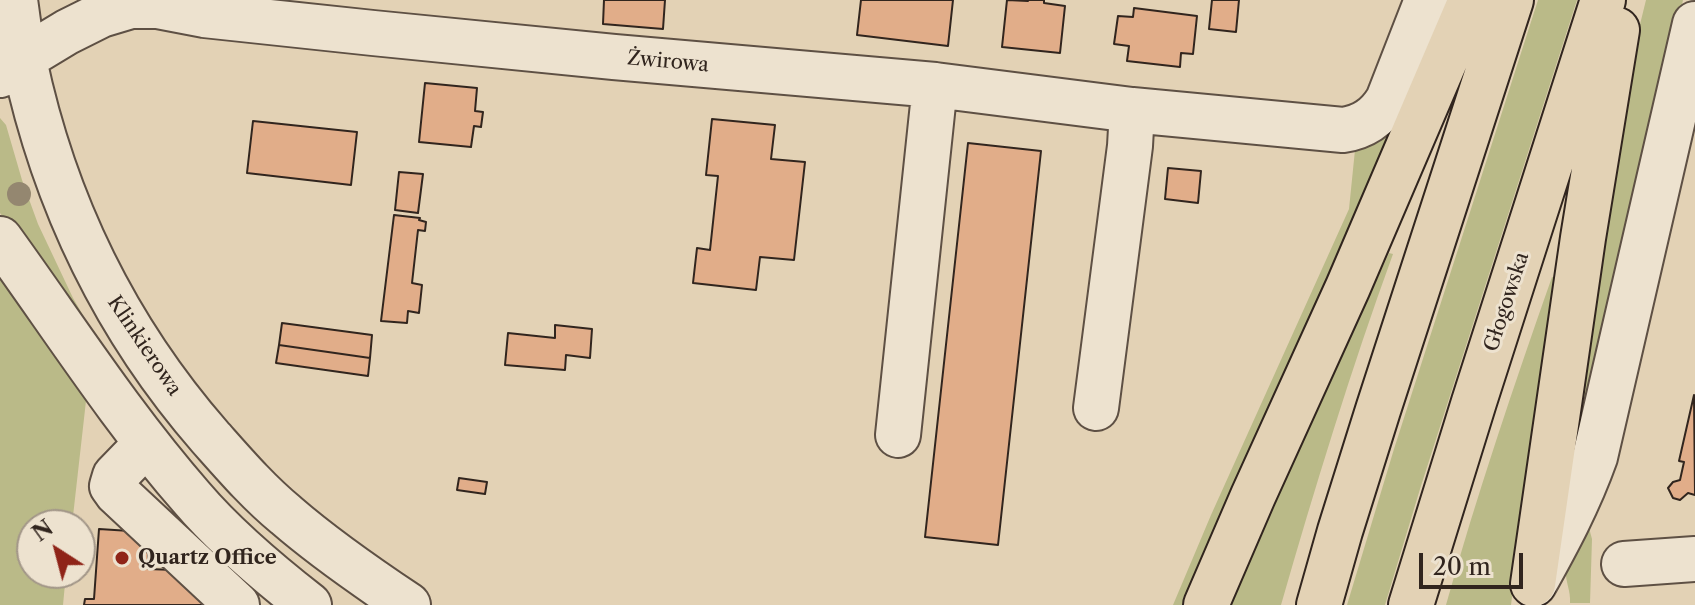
<!DOCTYPE html>
<html>
<head>
<meta charset="utf-8">
<style>
	body { margin:0 }
	#map { position:relative; width:1695px; height:605px; overflow:hidden; background:#e3d2b5; font-family:"Libre Caslon Text",serif }
	canvas { display:block }
	.north { position:absolute; left:16px; top:509px; width:80px; height:80px; box-sizing:border-box; background:#ede2cf; border:2px solid #a29688; border-radius:50%; rotate:324deg; font-size:22px; font-weight:700; line-height:32px; text-align:center; color:#31251e }
	.north::after { content:''; display:block; margin:auto; width:28px; height:36px; background:#8f2418; clip-path:polygon(50% 0,100% 100%,50% 72%,0 100%) }
	.scale { position:absolute; left:1419px; top:553px; width:104px; height:36px; box-sizing:border-box; border:4px solid #31251e; border-top:0; padding-left:10px; font-size:24px; line-height:28px; white-space:nowrap; color:#31251e; -webkit-text-stroke:6px #ede2cf; paint-order:stroke }
</style>
</head>
<body>
<div id="map">
<canvas width="1695" height="605"></canvas>
<div class="north">N</div>
<div class="scale">20 m</div>
</div>
<script>
const c = document.querySelector('canvas').getContext('2d');
c.lineJoin = 'round';
function fill(path, color) {
  c.fillStyle = color;
  c.fill(path, 'evenodd');
}
function trace(path, color, width, dash) {
  c.strokeStyle = color;
  c.lineWidth = width;
  c.lineCap = dash ? 'butt' : 'round';
  c.setLineDash(dash || []);
  c.stroke(path);
}
function drawText(font, color, halo, rows, align = 'center') {
  c.font = font + ' "Libre Caslon Text",serif';
  c.lineWidth = 6;
  c.setLineDash([]);
  c.textBaseline = 'middle';
  c.strokeStyle = halo;
  c.fillStyle = color;
  for (const [text, x, y, turn = 0] of rows) {
    c.save();
    c.translate(x, y);
    c.rotate((+turn || 0) * Math.PI / 180);
    c.textAlign = isNaN(turn) ? turn : align;
    if (halo) c.strokeText(text, 0, 0);
    c.fillText(text, 0, 0);
    c.restore();
  }
}
const green = new Path2D(`
	M1455 0 1246 458 1182 605H1173L1211 515 1349 209 1356 140Z
	M1538 0H1577L1420 489 1385 605H1347L1394 449Z
	M1646 0H1683L1596 371 1561 498 1630 65Z
	M0 118 6 125 22 180 38 224 73 298 112 365 109 367 0 213Z
	M1389 253 1393 254C1351 369 1315 487 1281 605H1229Z
	M0 277 87 392 72 525H32V573H66L63 605H0Z
	M1552 277 1557 278 1536 405 1511 605H1446C1477 494 1514 385 1552 277Z
	M1589 528 1592 539 1590 603H1570C1571 591 1565 581 1566 571Z`);
const building = new Path2D(`
	M604 0H665L663 29 603 24Z
	M861 0H953L948 46 857 35Z
	M1007 0 1028 1V0H1044V3L1065 6 1060 53 1002 47Z
	M1212 0H1239L1236 32 1209 29Z
	M1134 8 1197 16 1193 54 1181 53 1180 67 1127 61 1129 46 1114 44 1118 16 1133 17Z
	M425 83 477 88 475 111 483 112 481 127 474 126 471 147 419 142Z
	M712 119 775 125 771 159 805 162 794 260 760 257 756 290 693 283 697 248 710 250 718 176 706 175Z
	M253 121 357 132 351 185 247 173Z
	M968 143 1041 151 998 545 925 537Z
	M1168 168 1201 171 1198 203 1165 199Z
	M399 172 423 174 418 213 395 210Z
	M394 215 420 218 419 220 426 222 425 231 418 230 412 283 422 285 419 313 408 311 407 323 381 321Z
	M282 323 372 335 370 358 279 345Z
	M555 325 592 329 590 358 566 355 565 370 505 365 508 333 555 338Z
	M279 345 370 358 368 376 276 363Z
	M1694 395 1695 495 1688 493 1680 500 1673 498 1668 488 1673 482 1680 480 1684 462 1679 461Z
	M459 478 487 482 485 494 457 490Z
	M99 529 130 531 148 547V569L175 570 213 605H84L85 599H94Z`);
const minor = new Path2D(`
	M15 0C18 20 20 40 24 60 54 202 114 327 210 437 234 464 258 492 286 515 324 548 366 577 408 605
	M0 75 24 58 67 32 101 15 131 6H157L204 15 373 33 614 57 935 85 1132 110 1343 130C1363 127 1377 118 1388 100L1427 0
	M0 239C63 326 121 417 192 498 226 538 268 573 309 605
	M1096 408 1130 146 1132 110
	M898 435 935 85
	M146 444 115 476 112 486 117 493 237 605
	M1624 564 1695 559
	M1534 584C1557 543 1579 502 1595 457L1695 24`);
const major = new Path2D(`
	M1533 584 1583 238 1617 30
	M1206 605 1253 496 1348 287 1471 0
	M1319 605 1340 531 1378 410 1511 0
	M1411 605 1474 402 1603 0`);
const trees = [
	[19,194]
];
const markers = [
	[122,558,8,"#8f2418"]
];
const streetNames = [
	["Żwirowa",668,62,5],
	["Głogowska",1507,302,-72],
	["Klinkierowa",144,346,56]
];
const poiNames = [
	["Quartz Office",138,558]
];
fill(green, '#baba88');
fill(building, '#e1ad89');
trace(building, '#31251e', 2);
trace(minor, '#5e5044', 48);
trace(major, '#31251e', 48);
trace(minor, '#ede2cf', 44);
trace(major, '#e3d2b5', 44);
c.fillStyle = '#948770';
for (const [x, y] of trees) {
  c.beginPath();
  c.arc(x, y, 12, 0, 2 * Math.PI);
  c.fill();
}
for (const [x, y, r, color] of markers) {
  const dot = new Path2D();
  dot.arc(x, y, r, 0, 2 * Math.PI);
  c.fillStyle = color;
  c.fill(dot);
  trace(dot, '#ede2cf', 3);
}
drawText('20px', '#31251e', '#ede2cf', streetNames);
drawText('bold 20px', '#31251e', '#ede2cf', poiNames, 'left');
</script>
</body>
</html>
